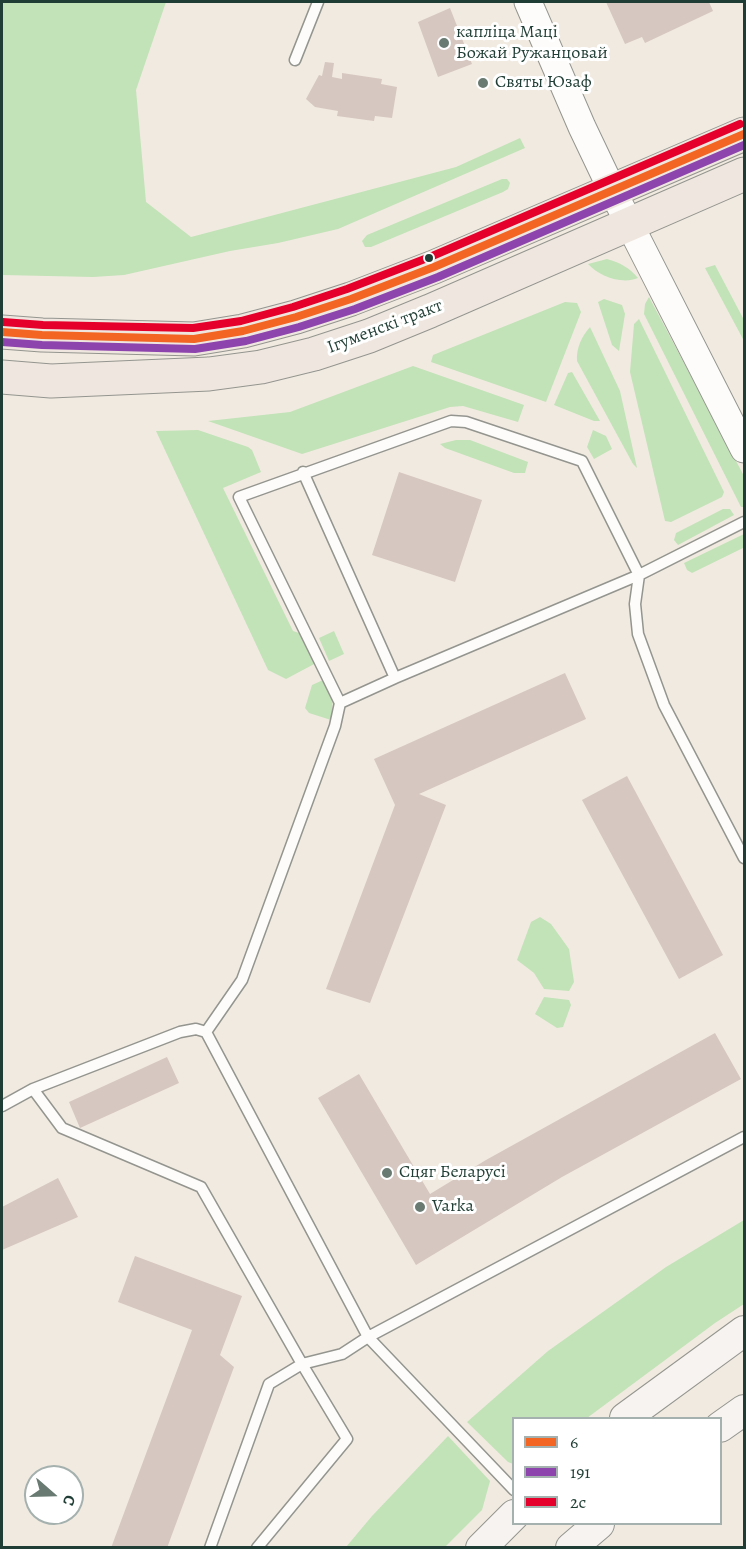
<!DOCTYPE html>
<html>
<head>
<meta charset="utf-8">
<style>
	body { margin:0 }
	#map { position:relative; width:746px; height:1549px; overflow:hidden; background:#f1eae1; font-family:Alegreya,serif }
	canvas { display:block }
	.frame { position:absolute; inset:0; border:3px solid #1f3d34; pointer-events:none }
	.legend { position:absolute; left:512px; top:1417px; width:210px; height:108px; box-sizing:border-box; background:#fff; border:2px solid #a5b1ae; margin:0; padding:8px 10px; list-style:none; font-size:18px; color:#1f3d34 }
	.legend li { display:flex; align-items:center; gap:12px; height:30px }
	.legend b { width:30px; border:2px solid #a5b1ae }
	.north { position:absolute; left:24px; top:1465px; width:60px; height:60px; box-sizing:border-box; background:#fff; border:2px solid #a5b1ae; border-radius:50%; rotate:110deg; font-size:16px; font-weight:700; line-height:24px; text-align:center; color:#1f3d34 }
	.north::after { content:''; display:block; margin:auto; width:21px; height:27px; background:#687a71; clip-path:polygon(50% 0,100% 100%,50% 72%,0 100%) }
</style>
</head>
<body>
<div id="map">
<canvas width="746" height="1549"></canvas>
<div class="frame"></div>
<ul class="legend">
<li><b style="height:8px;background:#f26522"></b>6</li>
<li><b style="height:8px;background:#8e44ad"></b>191</li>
<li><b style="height:8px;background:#e4002b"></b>2с</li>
</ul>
<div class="north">С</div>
</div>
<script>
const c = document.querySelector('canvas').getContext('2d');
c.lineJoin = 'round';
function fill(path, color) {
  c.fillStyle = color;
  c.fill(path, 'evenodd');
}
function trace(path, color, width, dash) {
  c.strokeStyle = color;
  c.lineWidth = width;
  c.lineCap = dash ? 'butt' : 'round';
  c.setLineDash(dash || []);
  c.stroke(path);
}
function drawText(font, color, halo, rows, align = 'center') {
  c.font = font + ' Alegreya,serif';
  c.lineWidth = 6;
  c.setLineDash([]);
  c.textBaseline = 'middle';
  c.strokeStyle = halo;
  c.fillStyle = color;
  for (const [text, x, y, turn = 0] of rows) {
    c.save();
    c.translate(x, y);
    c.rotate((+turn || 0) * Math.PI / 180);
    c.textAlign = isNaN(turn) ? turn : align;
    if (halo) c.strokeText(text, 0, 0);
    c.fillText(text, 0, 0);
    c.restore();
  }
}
const green = new Path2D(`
	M2 2H166L136 90 146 202 191 237 456 167 520 138 525 148 338 229 278 243 230 251 124 275 93 277 2 275Z
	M502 179H507L510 183 508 189 503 192 371 247H365L362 241 367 235Z
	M607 259C620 263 629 267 638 278 622 285 599 276 588 264Z
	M715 265 744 320V341L705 268Z
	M649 297 744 476V507H741L644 314 645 304Z
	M604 299 622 305 625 314 619 351 612 345 598 302Z
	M565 302 577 303 581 312 546 402 431 362 433 355Z
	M639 319 724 492 722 497 671 522 665 521 630 372 634 324Z
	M590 327 620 391 637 468 633 464 577 361C576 348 582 336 590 327Z
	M413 366 524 405 518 422 463 406 450 407 302 454 208 421 290 412Z
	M572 372 600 421H594L554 405 568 373Z
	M198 430 248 447 252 450 261 472 223 488 293 631 302 634 316 663 286 679 268 670 156 431Z
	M593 430 606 436 612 449 594 459 587 447Z
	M456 440H470L528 462 525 473H514L445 448 440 444Z
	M723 509H730L734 515 678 545 674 540 676 533Z
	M744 534 743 548 692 573 687 570 684 563Z
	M334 631 344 654 329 661 319 638Z
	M323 680 333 698 331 720 309 713 305 708 312 685Z
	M540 917 551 924 569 949 574 982 569 991 544 989 534 973 517 960 531 922Z
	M544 997 569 1000 571 1005 563 1027 557 1028 535 1014Z
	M744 1220V1304L715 1323 587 1418H514L513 1464 508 1462 467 1422 548 1351 666 1267Z
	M448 1436 490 1481 482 1510 445 1547H346L372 1516Z`);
const building = new Path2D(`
	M606 2H709L713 11 645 43 642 37 625 44Z
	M450 8 472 64 438 77 418 22Z
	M325 62 334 63 332 77 342 79V73L382 79 381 84 397 87 392 118 375 116 374 121 337 116 338 111 315 107 306 99 319 75 322 76Z
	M399 472 482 500 455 582 372 555Z
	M565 673 586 719 419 794 446 805 370 1003 326 989 395 805 374 759Z
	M627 776 723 955 679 979 582 800Z
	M715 1033 741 1079 562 1177 416 1265 318 1098 359 1074 430 1194 486 1160Z
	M167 1057 179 1083 80 1128 69 1102Z
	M58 1178 78 1217 2 1250V1207Z
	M135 1256 242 1296 220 1355 234 1367 167 1548H111L192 1330 118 1302Z`);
const service = new Path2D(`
	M295 60 318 2
	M303 472 395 678
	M340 703 395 678 639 575 744 522
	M206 1032 242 980 335 726 340 703 239 497 451 421 466 422 582 461 639 575 635 604 638 634 664 705 744 858
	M33 1089 62 1128 201 1187 302 1364 269 1384 210 1548
	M2 1106 33 1089 180 1032 196 1029 206 1032 368 1337 514 1490
	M257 1548 347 1439 302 1364 342 1354 368 1337 744 1137`);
const tertiary = new Path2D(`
	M528 2 582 127 612 190 744 449`);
const secondary = new Path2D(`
	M625 1418 744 1331
	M720 1427 744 1410
	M481 1548 514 1515
	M571 1548 599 1524`);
const primary = new Path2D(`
	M2 332 42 335 194 339 243 331 296 317 351 299 434 267 744 134
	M2 377 51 381 209 374 261 367 314 354 369 336 430 311 744 174`);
const bus1 = new Path2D(`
	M2 332 42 335 194 339 243 331 296 317 351 299 434 267 744 134`);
const bus2 = new Path2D(`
	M2 342 42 345 195 349 246 341 299 327 355 309 438 277 744 145`);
const bus3 = new Path2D(`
	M3 322 43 325 193 328 241 321 293 307 347 289 430 257 740 124`);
const markers = [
	[444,43,6,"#687a71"],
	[483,83,6,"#687a71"],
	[429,258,5,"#1f3d34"],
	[387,1173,6,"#687a71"],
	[420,1207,6,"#687a71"]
];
const poiNames = [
	["капліца Маці",456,33],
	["Божай Ружанцовай",456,54],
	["Святы Юзаф",495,83],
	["Сцяг Беларусі",399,1173],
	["Varka",432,1207]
];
const streetNames = [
	["Ігуменскі тракт",385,327,-21]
];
fill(green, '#c2e3b7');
fill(building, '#d6c7c0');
trace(service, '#94958f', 13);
trace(tertiary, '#94958f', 29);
trace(secondary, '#94958f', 32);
trace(primary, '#94958f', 35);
trace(service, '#fdfcfa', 10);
trace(tertiary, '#fdfcfa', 27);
trace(secondary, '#f7f3f0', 30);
trace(primary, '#efe7df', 33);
trace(bus1, '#f26522', 8);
trace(bus2, '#8e44ad', 8);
trace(bus3, '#e4002b', 8);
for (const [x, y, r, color] of markers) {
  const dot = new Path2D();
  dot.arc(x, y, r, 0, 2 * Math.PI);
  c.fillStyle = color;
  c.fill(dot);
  trace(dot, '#fff', 2);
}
drawText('18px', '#1f3d34', '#fff', poiNames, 'left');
drawText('18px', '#1f3d34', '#fff', streetNames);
</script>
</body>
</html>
